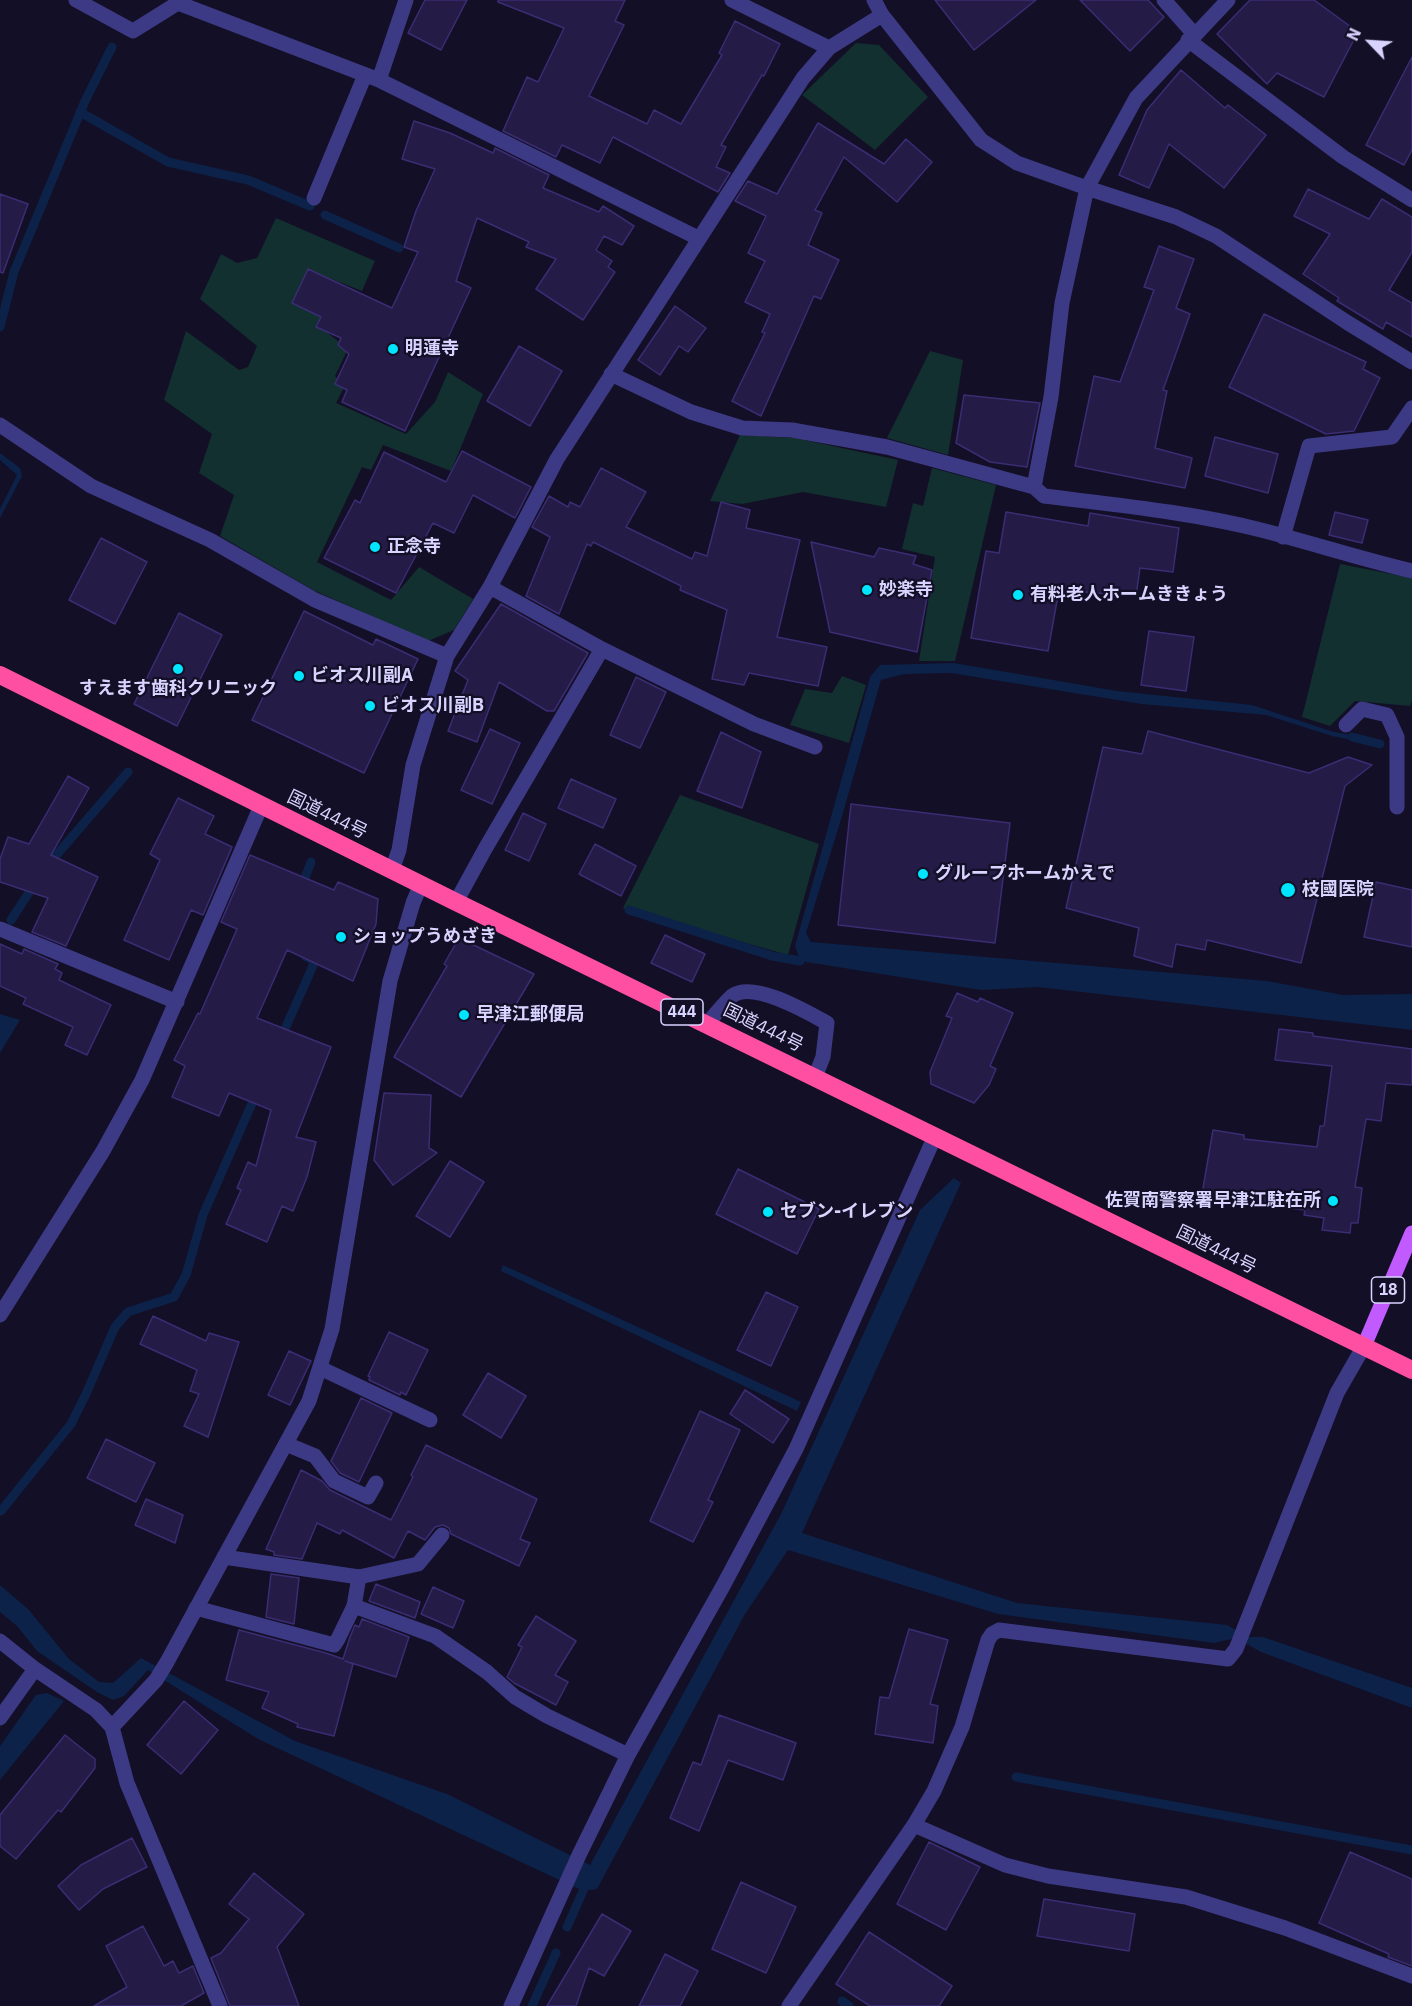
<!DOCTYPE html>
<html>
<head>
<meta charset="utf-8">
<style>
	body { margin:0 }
	#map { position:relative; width:1412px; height:2006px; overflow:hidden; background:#130f26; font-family:"IBM Plex Sans",sans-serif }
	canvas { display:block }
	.north { position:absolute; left:1340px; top:12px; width:60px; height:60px; -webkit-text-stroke:4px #130f26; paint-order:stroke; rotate:295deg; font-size:16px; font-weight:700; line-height:24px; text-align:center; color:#d9d4ff }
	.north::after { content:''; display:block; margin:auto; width:21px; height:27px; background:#d9d4ff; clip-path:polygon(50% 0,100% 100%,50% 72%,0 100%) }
</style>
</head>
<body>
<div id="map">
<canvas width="1412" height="2006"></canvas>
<div class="north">N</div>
</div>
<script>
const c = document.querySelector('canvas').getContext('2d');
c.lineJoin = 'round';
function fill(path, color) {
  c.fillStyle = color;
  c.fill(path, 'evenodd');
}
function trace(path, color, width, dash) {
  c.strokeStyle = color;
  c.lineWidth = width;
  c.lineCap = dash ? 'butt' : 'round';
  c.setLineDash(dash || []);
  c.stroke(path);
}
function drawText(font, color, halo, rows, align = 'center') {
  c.font = font + ' "IBM Plex Sans","Noto Sans JP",sans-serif';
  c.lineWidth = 4.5;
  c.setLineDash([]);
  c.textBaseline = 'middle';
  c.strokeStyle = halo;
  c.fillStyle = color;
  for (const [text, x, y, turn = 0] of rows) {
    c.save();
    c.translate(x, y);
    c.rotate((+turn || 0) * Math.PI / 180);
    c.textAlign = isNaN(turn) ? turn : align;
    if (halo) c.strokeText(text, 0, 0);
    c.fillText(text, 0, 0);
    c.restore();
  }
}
const green = new Path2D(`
	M856 43 879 45 928 97 875 150 802 95Z
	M276 218 375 261 362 291 311 271 321 315 320 327 348 349 335 376 344 387 336 403 406 434 435 402 448 372 483 394 451 471 383 445 371 470 362 467 317 562 391 600 419 567 473 599 454 630 428 641 313 590 220 536 234 495 199 473 212 434 164 400 186 331 239 370 248 367 257 346 200 299 221 254 237 263 257 258Z
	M930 351 963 360 948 455 887 438Z
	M740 435 795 438 898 460 886 507 803 492 742 504 710 501Z
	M932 468 996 485 955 661H919L935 557 902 549 913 503 923 506Z
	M1340 564 1412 578V700L1410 706 1355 701 1330 726 1302 717Z
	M842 676 866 685 849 743 790 725 805 689 832 693Z
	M680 795 819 844 788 955 623 908Z`);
const water = new Path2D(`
	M0 453 20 468 22 476 0 518V509L17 475 0 460Z
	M954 663 1117 691 1252 705 1334 732 1353 735 1352 740 1332 736 1266 715 1142 704 951 673 904 674 881 680 843 813 806 933 811 942 1267 981 1343 995 1412 994V1030L1038 987 981 990 800 961 795 946 870 677 880 665Z
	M0 1014 20 1020 0 1053Z
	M954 1178 961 1183 802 1533 1017 1603 1227 1625 1248 1637H1263L1412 1688V1708L1261 1652 1236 1638 1214 1643 998 1614 788 1550 745 1614 597 1889 583 1891 258 1739 148 1670 124 1696 113 1700 97 1692 37 1651 18 1627 0 1612V1585L28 1609 69 1659 99 1682 113 1683 141 1658 295 1741 447 1794 590 1865 782 1512 920 1210Z
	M503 1265 801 1402 797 1411 501 1271Z
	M47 1693 64 1701 0 1780V1746L36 1695Z`);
const stream = new Path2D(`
	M80 112 168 162 248 180 310 206
	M325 215 399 248
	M0 327 14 272 85 101 112 47
	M1352 737 1380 744
	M47 866 128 772
	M301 888 311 862
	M629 910 772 956 800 961
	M11 920 36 882
	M281 1038 315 961 306 957
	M1 1511 71 1424 86 1394 115 1327 128 1312 174 1297 186 1275 203 1215 257 1092
	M1016 1777 1412 1850
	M567 1927 583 1891
	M842 2001 849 2006
	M532 2006 556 1953`);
const building = new Path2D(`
	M425 0H467L441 50 408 33Z
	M498 0H625L615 21 624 25 589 96 647 124 654 110 681 124 722 55 719 53 735 21 780 44 764 76 762 75 721 145 726 147 716 167 730 173 718 192 613 137 600 163 562 145 556 157 503 131 527 77 538 82 564 28 498 2Z
	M935 0H1036L974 50Z
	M1080 0H1148L1164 17 1130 51Z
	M1250 0H1314L1358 32 1324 97 1277 73 1267 84 1217 34Z
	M1412 57V150L1404 165 1366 145Z
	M1181 70 1225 108 1228 105 1266 135 1224 188 1169 144 1149 188 1119 175 1147 110Z
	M414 121 450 133 493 153 495 148 549 175 543 188 599 212 603 206 634 226 622 245 604 236 596 250 612 261 608 267 615 272 583 320 536 289 556 259 526 247 529 242 477 218 456 281 471 288 405 431 342 402 347 390 335 384 349 354 338 345 341 338 316 327 321 317 292 303 308 269 392 308 418 252 404 247 416 211 435 169 402 159Z
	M818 123 884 164 906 139 932 162 897 202 844 157 815 210 822 213 808 245 839 260 821 299 814 296 761 416 732 401 765 333 762 332 770 314 745 302 765 261 748 253 766 216 735 201 748 181 777 194Z
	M1308 189 1369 219 1382 199 1412 217V252L1389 290 1412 303V337L1386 322 1383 329 1337 301 1339 298 1303 274 1330 234 1294 216Z
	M0 194 28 204 3 273 0 272Z
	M1159 246 1194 259 1176 308 1190 314 1163 390 1167 391 1155 448 1192 458 1185 488 1075 466 1094 376 1120 382 1154 290 1144 287Z
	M675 306 706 328 688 352 679 346 660 375 638 360Z
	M1264 314 1366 362 1363 369 1380 378 1354 431 1326 434 1229 387Z
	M519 346 562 371 530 426 487 401Z
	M964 395 1040 403 1027 467 990 462 956 443Z
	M1215 437 1278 454 1268 493 1205 476Z
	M462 451 531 487 515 518 473 495 454 533 433 523 396 593 324 558 355 500 360 503 384 452 446 482Z
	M601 468 646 492 626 527 692 559 695 552 707 556 721 502 750 510 746 528 800 540 777 637 827 647 818 686 749 673 744 685 712 679 727 610 680 590 681 586 593 542 591 546 587 544 559 614 526 596 550 537 532 527 549 496 568 507 570 502 580 507Z
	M1006 512 1088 526 1090 513 1179 528 1173 572 1140 568 1136 596 1059 590 1048 651 971 638 986 551 999 553Z
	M1335 512 1368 520 1362 543 1329 535Z
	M101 538 147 562 115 624 69 600Z
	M811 542 874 557 879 548 916 556 913 564 932 570 917 652 830 632Z
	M501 604 588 653 554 711H547L499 682 477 742 448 731 468 680 455 671Z
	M304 611 373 645 376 639 418 659 364 773 252 720Z
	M179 613 222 635 177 726 134 704Z
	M1149 631 1194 637 1186 691 1141 685Z
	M636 677 666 692 640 748 610 735Z
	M490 729 520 743 492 804 461 790Z
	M1148 731 1309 773 1348 757 1372 765 1345 786 1301 963 1207 940 1205 950 1176 944 1172 967 1134 956 1139 928 1066 908 1103 747 1142 754Z
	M721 732 761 752 742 808 697 791Z
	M68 776 89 788 51 855 98 877 66 946 32 932 48 898 0 882V859L8 837 29 844Z
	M571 779 616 799 603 828 558 808Z
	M178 798 214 816 205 834 232 847 203 915 191 910 169 960 124 940 160 860 150 854Z
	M851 804 1010 823 995 943 838 925Z
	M523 813 546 824 529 861 505 850Z
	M595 844 636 866 621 896 579 874Z
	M250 855 334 890 338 882 378 899 376 924 353 981 287 950 257 1018 331 1047 296 1137 316 1142 307 1177 293 1211 282 1206 267 1242 226 1224 241 1190 237 1188 248 1162 256 1166 271 1110 229 1093 219 1116 172 1097 185 1066 174 1060 198 1013 200 1014 237 929 221 922Z
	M1376 882 1412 890V947L1364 937Z
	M665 935 705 954 692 982 651 963Z
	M459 938 534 974 461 1097 394 1057 447 966 444 964Z
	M0 944 22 954 24 949 58 964 55 969 62 973 59 980 111 1005 87 1055 65 1045 73 1027 23 1004 26 998 0 986Z
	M957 993 978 1002 980 998 1013 1013 990 1066 996 1069 989 1085 974 1103 931 1084 930 1072 952 1018 946 1016Z
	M1279 1029 1313 1033V1036L1412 1049V1085L1386 1083 1381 1121 1366 1119 1355 1187 1362 1188 1358 1223H1351L1350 1233 1322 1230 1324 1218 1304 1215 1305 1210 1233 1201 1232 1206 1201 1200 1213 1130 1244 1135V1139L1317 1147 1320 1126H1324L1332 1066 1275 1060Z
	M384 1093 431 1095 429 1148 437 1153 393 1185 374 1160Z
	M450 1161 484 1182 450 1237 416 1216Z
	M738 1169 819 1209 797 1254 716 1214Z
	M766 1292 798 1307 771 1366 737 1350Z
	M153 1316 206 1341 209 1333 239 1342 208 1437 184 1426 199 1394 190 1391 197 1370 140 1344Z
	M389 1332 428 1350 406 1395 401 1392 400 1395 369 1380 370 1377 368 1376Z
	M289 1351 311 1361 290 1405 268 1395Z
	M488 1373 526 1396 501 1438 463 1415Z
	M745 1390 789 1419 773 1443 730 1414Z
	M361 1398 392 1413 359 1482 340 1473 331 1461Z
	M700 1411 740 1430 708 1500 713 1502 693 1542 650 1521Z
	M106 1439 155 1463 136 1502 87 1478Z
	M426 1445 537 1499 520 1539 530 1543 519 1566 451 1534 449 1528 443 1525 435 1527 425 1540 408 1531 394 1558 342 1530 340 1534 317 1523 302 1559 274 1555V1552L266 1549 301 1470 322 1481 330 1490 391 1520 413 1477 411 1475Z
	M146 1499 183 1515 175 1543 135 1525Z
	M271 1574 299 1578 294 1624 266 1617Z
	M376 1584 420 1602 415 1618 369 1601Z
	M433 1587 464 1601 453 1628 421 1614Z
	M536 1616 576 1641 555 1675 568 1682 556 1705 514 1683 507 1677 522 1647 518 1645Z
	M362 1619 409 1637 396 1677 345 1661 353 1664 334 1736 297 1727 298 1724 262 1708 269 1692 226 1680 239 1630 326 1653 343 1659 350 1637 355 1625 359 1627Z
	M909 1629 948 1640 930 1704 938 1706 933 1743 875 1734 880 1697 889 1698Z
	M184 1701 218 1730 181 1774 147 1745Z
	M719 1715 796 1743 783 1780 728 1760 699 1831 670 1818 693 1762 701 1765Z
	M65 1735 95 1759V1768L61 1812 58 1810 16 1859 0 1846V1815Z
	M132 1838 147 1867 103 1889 79 1910 58 1886 81 1865Z
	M929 1842 980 1867 946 1930 897 1904Z
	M1350 1852 1412 1879V1966L1388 1957 1389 1954 1319 1923Z
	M254 1873 304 1914 277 1947 299 2006H230L211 1958 221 1953 249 1919 229 1904Z
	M741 1882 796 1907 766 1973 712 1949Z
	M1044 1899 1135 1914 1129 1951 1037 1936Z
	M602 1914 631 1931 604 1976 589 1968 576 2006H547Z
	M143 1926 164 1966 173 1961 179 1973 193 1966 204 1993 181 2006H94L127 1987 106 1946Z
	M869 1932 952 1986 939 2006H870L836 1984Z
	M665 1954 698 1971 680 2006H639Z`);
const lane = new Path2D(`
	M314 198 365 75
	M1346 725 1362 709 1387 715 1397 737V807
	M707 1024C715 1015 723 1004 732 996 753 980 807 1012 827 1023L823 1057 815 1077
	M224 1557 359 1577 418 1564 442 1535
	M196 1608 334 1645 338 1639 354 1606`);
const street = new Path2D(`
	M76 0 133 31 178 3 379 80
	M406 0 379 80 698 238
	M732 0 829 48
	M874 0 882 15 981 140 1017 163 1087 188 1176 217 1216 236 1348 323 1412 362
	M1164 0 1194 34
	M1188 40 1343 157 1412 200
	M611 374 691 412 742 428 792 430 887 447 1034 487 1044 496C1116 505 1190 512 1261 530 1312 543 1361 559 1412 571
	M0 425 91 486 210 540 315 600 447 656
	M1034 487 1051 397 1062 303 1087 188 1136 98 1228 0
	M1283 537 1309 446 1392 437 1412 408
	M602 649 754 724 815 747
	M392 870 399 850 413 765 447 656 490 587 557 459 803 78 829 48 882 15
	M456 902 485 849 602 649 490 587
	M0 929 177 1002
	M0 1315 103 1151 142 1080 261 806
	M320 1368 430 1420
	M286 1444 315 1456 334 1481 368 1497 376 1483
	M359 1577 354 1606 435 1636 487 1672 515 1697 547 1716 628 1755
	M0 1641 35 1669 96 1710 112 1727 127 1783 220 2006
	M0 1718 35 1669
	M112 1727 156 1680 167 1662 309 1401 332 1329 390 981 413 903 421 884
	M914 1825 1005 1865 1048 1876 1186 1897 1285 1928 1412 1976
	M511 2006 579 1855 628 1755 723 1586 796 1449 935 1136
	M789 2006 914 1825 934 1791 962 1727 988 1640 992 1634 999 1630 1228 1659 1236 1649 1337 1393 1364 1346`);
const primary = new Path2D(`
	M1364 1346 1412 1233`);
const highway = new Path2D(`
	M0 675 456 902 1412 1370`);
const markers = [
	[393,349,6,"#00e5ff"],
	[375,547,6,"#00e5ff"],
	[867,590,6,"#00e5ff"],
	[1018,595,6,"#00e5ff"],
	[178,669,6,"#00e5ff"],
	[299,676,6,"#00e5ff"],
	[370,706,6,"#00e5ff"],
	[923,874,6,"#00e5ff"],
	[1288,890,8,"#00e5ff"],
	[341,937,6,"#00e5ff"],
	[464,1015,6,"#00e5ff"],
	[1333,1201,6,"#00e5ff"],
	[768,1212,6,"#00e5ff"]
];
const shields = [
	[682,1012,42],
	[1388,1290,33]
];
const shieldNames = [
	["444",682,1012],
	["18",1388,1290]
];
const poiNames = [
	["明蓮寺",405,349],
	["正念寺",387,547],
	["妙楽寺",879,590],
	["有料老人ホームききょう",1030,595],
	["ビオス川副A",311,676],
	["すえます歯科クリニック",178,689,"center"],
	["ビオス川副B",382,706],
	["グループホームかえで",935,874],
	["枝國医院",1302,890],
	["ショップうめざき",353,937],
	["早津江郵便局",476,1015],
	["佐賀南警察署早津江駐在所",1321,1201,"right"],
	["セブン-イレブン",780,1212]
];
const streetNames = [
	["国道444号",327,815,26],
	["国道444号",763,1028,26],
	["国道444号",1216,1250,26]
];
fill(green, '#12302f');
fill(water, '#0c2248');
trace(stream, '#0c2248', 9);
fill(building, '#241b47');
trace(building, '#3b2d73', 1.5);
trace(lane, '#3d3a85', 15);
trace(street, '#3d3a85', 15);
trace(primary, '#c25bff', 15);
trace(highway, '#ff4fa3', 18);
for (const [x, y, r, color] of markers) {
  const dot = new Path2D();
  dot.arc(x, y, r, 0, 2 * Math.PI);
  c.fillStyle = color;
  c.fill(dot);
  trace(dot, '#130f26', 2);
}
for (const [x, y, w] of shields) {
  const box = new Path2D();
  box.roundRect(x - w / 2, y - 13, w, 26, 4.5);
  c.fillStyle = '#130f26';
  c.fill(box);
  trace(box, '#d9d4ff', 1.5);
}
drawText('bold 16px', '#d9d4ff', null, shieldNames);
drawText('bold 18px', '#d9d4ff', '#130f26', poiNames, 'left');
drawText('18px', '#d9d4ff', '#130f26', streetNames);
</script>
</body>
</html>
